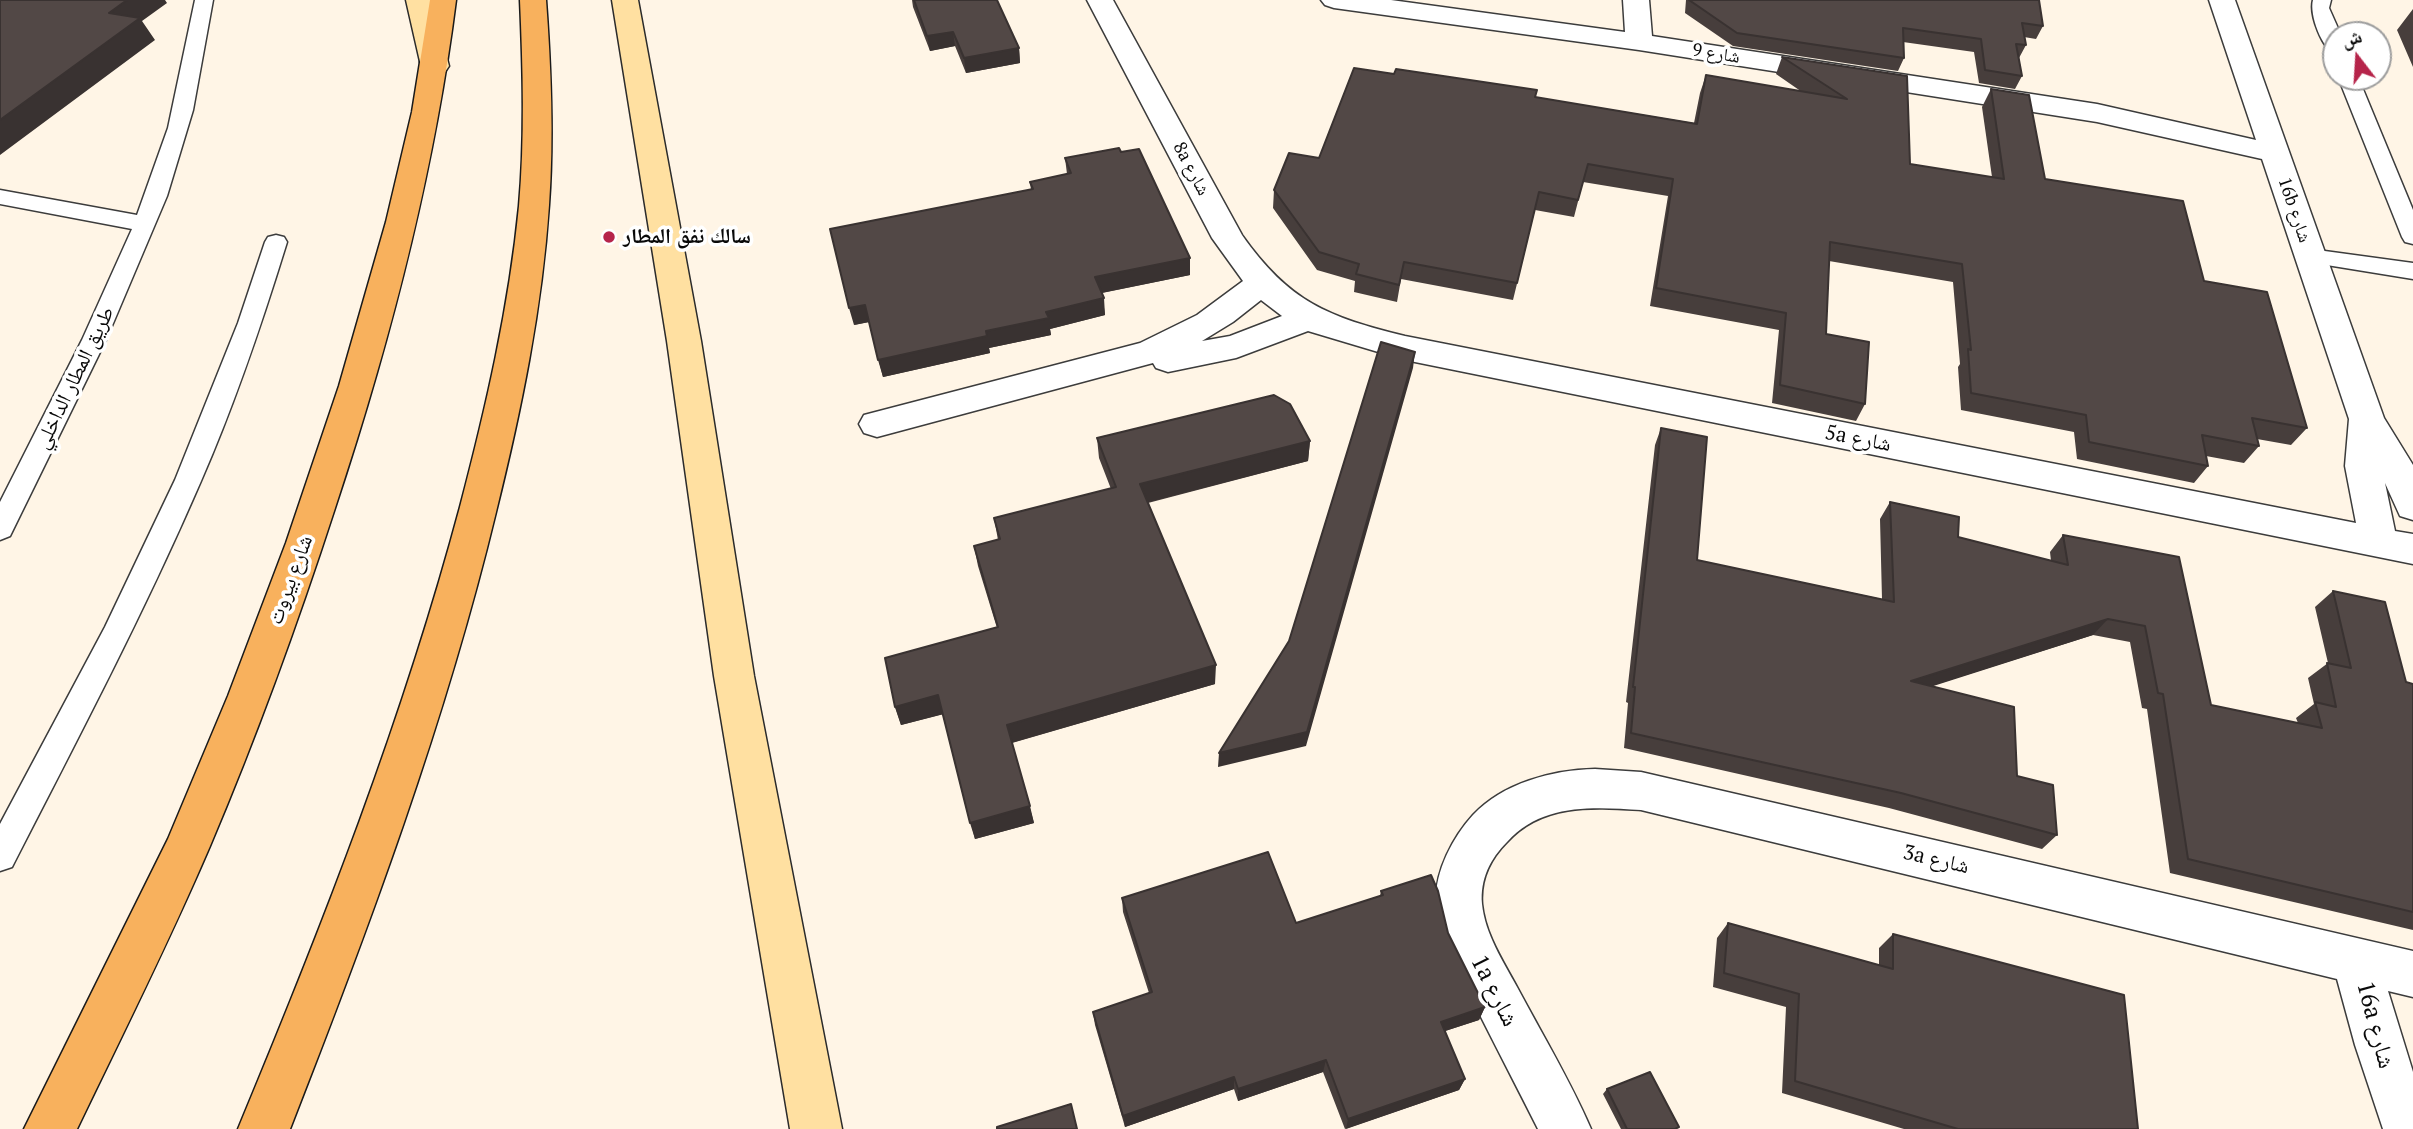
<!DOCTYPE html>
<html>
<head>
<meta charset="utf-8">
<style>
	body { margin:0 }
	#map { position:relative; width:2413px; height:1129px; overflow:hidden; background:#fff5e6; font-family:"PT Serif","Noto Naskh Arabic",serif }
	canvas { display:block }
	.north { position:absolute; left:2322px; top:21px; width:70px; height:70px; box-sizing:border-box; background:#fff; border:2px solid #9d9d9d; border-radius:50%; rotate:343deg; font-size:19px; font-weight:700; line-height:28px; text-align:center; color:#090909 }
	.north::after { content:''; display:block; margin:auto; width:24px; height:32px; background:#b6244a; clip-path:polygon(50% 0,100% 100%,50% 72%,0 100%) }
</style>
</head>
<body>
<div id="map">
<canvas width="2413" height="1129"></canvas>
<div class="north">ش</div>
</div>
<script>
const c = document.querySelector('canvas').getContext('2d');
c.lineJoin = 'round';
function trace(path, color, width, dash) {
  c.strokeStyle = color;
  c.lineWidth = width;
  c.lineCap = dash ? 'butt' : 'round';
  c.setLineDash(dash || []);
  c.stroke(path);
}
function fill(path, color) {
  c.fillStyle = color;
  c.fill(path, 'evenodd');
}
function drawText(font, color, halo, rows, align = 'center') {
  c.font = font + ' "PT Serif","Noto Naskh Arabic",serif';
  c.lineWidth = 7;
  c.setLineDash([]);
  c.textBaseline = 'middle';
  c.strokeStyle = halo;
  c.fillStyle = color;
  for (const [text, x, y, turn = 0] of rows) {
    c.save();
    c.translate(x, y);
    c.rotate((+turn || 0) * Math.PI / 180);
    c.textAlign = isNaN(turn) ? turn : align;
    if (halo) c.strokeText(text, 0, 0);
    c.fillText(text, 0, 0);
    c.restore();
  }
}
const lane = new Path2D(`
	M195 0H213L193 110 167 196 106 340 10 536 0 540V502L82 340 132 229 0 204V190L137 215 168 128Z
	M2313 0H2331L2329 8 2341 35H2336V54C2322 50 2309 14 2313 0Z
	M2338 77H2358L2413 210V244L2405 242 2402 237Z
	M276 235 284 237 287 242C262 323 235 403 201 481 144 613 77 740 12 867L0 871V824L105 627 175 480 238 323 265 242 268 237Z
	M2310 249 2413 263V279L2302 261 2299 256 2302 251Z`);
const street = new Path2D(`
	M1087 0H1113L1242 235C1289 302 1328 317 1405 336L2356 523 2345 466 2349 419 2262 159 2097 122 1639 50 1334 8 1325 5 1321 0H1391L1625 32 1623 0H1649L1652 36 2097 104 2256 140 2209 0H2235L2384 418 2413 465V520L2400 516 2385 483 2395 531 2413 534V564L1405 360 1308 331 1236 358 1168 372 1156 368 1153 363 877 437 864 433 859 424 864 415 1140 343 1197 315 1243 281 1212 238ZM1261 300 1282 316 1230 336 1202 341 1233 322Z
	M1595 769 1641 772 2413 951V997L2388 991 2413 1072V1129H2383L2355 1045 2337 979 1641 810C1593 807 1542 803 1507 842 1490 859 1480 879 1482 904 1485 934 1503 961 1517 987 1542 1034 1570 1080 1591 1129H1538C1519 1091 1499 1053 1480 1015 1462 980 1437 941 1436 901 1435 871 1453 837 1473 815 1503 783 1552 770 1595 769Z`);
const secondary = new Path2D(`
	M406 0H432L449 66 445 72 435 74 425 72 421 66Z
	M612 0H638L701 341 754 676 842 1129H790L714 676 667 341Z`);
const primary = new Path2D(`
	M430 0H456C434 174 390 342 335 508 298 622 257 735 210 846 169 942 122 1035 77 1129H24L168 839 228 696 286 543 339 386 386 222 412 112Z
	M520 0H546C551 68 554 137 549 205 542 309 521 411 496 512 445 723 369 927 290 1129H238C323 925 403 720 460 507 486 408 509 308 519 206 525 138 523 69 520 0Z`);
const wall = new Path2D(`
	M912 0H997L1019 48 1020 63 966 73 955 46 930 51 913 7Z
	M1686 0H2039L2043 26 2036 39 2024 37 2026 45 2019 58 2022 76 2015 89 1979 83 1974 52 1903 42 1904 58 1898 71 1733 46 1685 13Z
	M2413 9V67L2397 30Z
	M1782 57 1907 76 1910 164 1992 177 1982 107 1991 89 2045 179 2204 281 2307 428 2291 445 2257 439 2259 446 2244 463 2206 456 2208 466 2194 483 2077 459 2074 432 1961 410 1958 367 1960 364 1953 282 1829 261 1826 334 1865 404 1856 421 1772 403 1779 330 1650 306 1668 196 1583 182 1574 217 1535 210 1513 300 1401 279 1397 302 1354 292 1355 281 1317 270 1273 208 1274 190 1319 158 1394 74 1694 123 1700 93 1706 75 1802 92 1776 74Z
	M1065 158 1190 275 1102 293 1105 315 1050 329 1051 335 989 348 990 353 883 377 869 322 854 325 1031 190 1030 182 1067 174Z
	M1661 428 1697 560 1882 599 1880 519 1890 502 1958 537 2051 561 2050 552 2063 535 2179 557 2211 705 2298 723 2296 718 2314 704 2308 678 2328 663 2315 607 2333 591 2406 682 2413 684V930L2170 873 2147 709 2142 708 2130 642 2093 635 1931 686 2017 776 2057 835 2042 849 1889 808 1624 748 1628 703 1626 702 1655 445Z
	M1097 438 1310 441 1308 461 1148 503 1215 684 1012 743 1034 823 975 839 943 714 901 725 895 707 997 628 978 566 974 546 998 540 994 518 1111 489 1099 458Z
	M1381 891 1448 933 1485 1007 1479 1020 1445 1031 1465 1079 1459 1090 1345 1129 1323 1072 1238 1101 1234 1089 1125 1127 1095 1025 1093 1012 1149 993 1123 912 1122 898 1296 923 1380 896Z
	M1728 923 1879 965V948L1893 934 2138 1129H1904L1782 1093 1786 1007 1713 987 1717 938Z
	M1607 1089 1677 1129H1621L1603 1094Z`);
const shadedWall = new Path2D(`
	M127 0H165L167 3 142 21 155 40 0 155V120L109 13Z
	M953 32 955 46 930 51 927 36Z
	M1019 48 1020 63 966 73 964 58Z
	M1190 258V275L1096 294 1095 277Z
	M1104 298 1105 315 1050 329 1051 335 989 348 990 353 883 377 878 360 986 331 1046 312Z
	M865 305 869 322 854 325 849 308Z
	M1415 352 1413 368 1306 746 1218 767 1219 753 1307 732Z
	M1310 441 1308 461 1141 504 1140 484Z
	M2108 619 2093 635 1899 697 1911 681Z
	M1216 665 1215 684 1011 743 1007 725Z
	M938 695 944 714 901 725 895 707Z
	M1030 806 1034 823 975 839 970 823Z
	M1485 1007 1479 1020 1436 1034 1441 1022Z
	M1326 1060 1323 1072 1238 1101V1089Z
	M1234 1077V1089L1125 1127 1123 1116Z
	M1465 1079 1459 1090 1346 1129 1348 1119Z`);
const building = new Path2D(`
	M0 0H127L109 13 140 18 0 120Z
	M914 0H997L1019 48 964 58 953 32 927 36Z
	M1689 0H2039L2043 26 2022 23 2026 45 2016 44 2022 76 1985 70 1981 39 1903 28 1904 58 1737 33Z
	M1782 57 1907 76 1910 164 2004 179 1991 89 2029 95 2045 179 2183 201 2204 281 2267 292 2307 428 2252 418 2259 446 2202 435 2208 466 2089 442 2086 415 1971 393 1968 349 1971 350 1962 264 1830 242 1826 334 1869 342 1865 404 1780 385 1786 313 1656 288 1673 179 1588 164 1578 200 1539 192 1517 283 1404 262 1399 285 1356 274 1359 264 1319 252 1274 190 1289 153 1319 158 1354 68 1394 74 1396 69 1537 90 1535 97 1697 124 1706 75 1847 99Z
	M1119 148 1121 152 1139 149 1190 258 1095 277 1104 298 1046 312 1049 318 986 331 987 336 878 360 865 305 849 308 830 229 1033 189 1030 182 1071 173 1065 158Z
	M1381 342 1415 352 1307 732 1219 753 1289 641Z
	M1274 395 1290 404 1310 441 1140 484 1216 665 1007 725 1030 806 970 823 938 695 895 707 885 658 998 627 974 546 1000 539 994 518 1116 487 1097 438Z
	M1661 428 1707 437 1697 560 1894 602 1890 502 1959 517 1958 537 2068 565 2063 535 2179 557 2211 705 2322 728 2315 702 2336 707 2327 663 2351 668 2333 591 2385 602 2406 682 2413 684V912L2188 859 2163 694 2158 693 2145 626 2108 619 1911 681 2014 707 2017 776 2053 785 2057 835 1901 793 1631 733 1635 687H1633Z
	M1268 852 1296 923 1383 895 1381 891 1431 875 1438 891 1448 933 1485 1007 1441 1022 1465 1079 1348 1119 1326 1060 1238 1089 1234 1077 1123 1116 1093 1012 1152 992 1122 898Z
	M1728 923 1893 969V934L2124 995 2138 1129H1958L1795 1081 1799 994 1724 973Z
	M1650 1072 1679 1127 1675 1129H1627L1607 1089Z
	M1071 1104 1077 1129H997V1127Z`);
const markers = [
	[609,237,7,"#b6244a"]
];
const farStreetnames = [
	["شارع 9",1716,54,9],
	["8a شارع",1191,169,62],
	["16b شارع",2294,210,71]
];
const poiNames = [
	["سالك نفق المطار",623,237]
];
const streetNames = [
	["طريق المطار الداخلي",75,378,-64],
	["5a شارع",1858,439,11],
	["شارع بيروت",291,580,-70],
	["3a شارع",1936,860,13]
];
const nearStreetnames = [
	["1a شارع",1494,991,63],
	["16a شارع",2375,1025,75]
];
trace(lane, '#3c3c3c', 3);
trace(street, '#3c3c3c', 3);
trace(secondary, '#2b2b2b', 3);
trace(primary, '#1a1a1a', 3);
fill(lane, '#fff');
fill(street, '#fff');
fill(secondary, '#ffe0a1');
fill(primary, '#f8b15d');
fill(wall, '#473e3c');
fill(shadedWall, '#393231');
fill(building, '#524846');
trace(building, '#393231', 2);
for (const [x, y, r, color] of markers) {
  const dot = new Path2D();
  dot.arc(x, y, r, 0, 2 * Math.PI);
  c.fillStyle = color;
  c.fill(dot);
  trace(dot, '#fff', 2.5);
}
drawText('18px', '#090909', '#fff', farStreetnames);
drawText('bold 21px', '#090909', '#fff', poiNames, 'left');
drawText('21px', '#090909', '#fff', streetNames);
drawText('24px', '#090909', '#fff', nearStreetnames);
</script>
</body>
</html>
